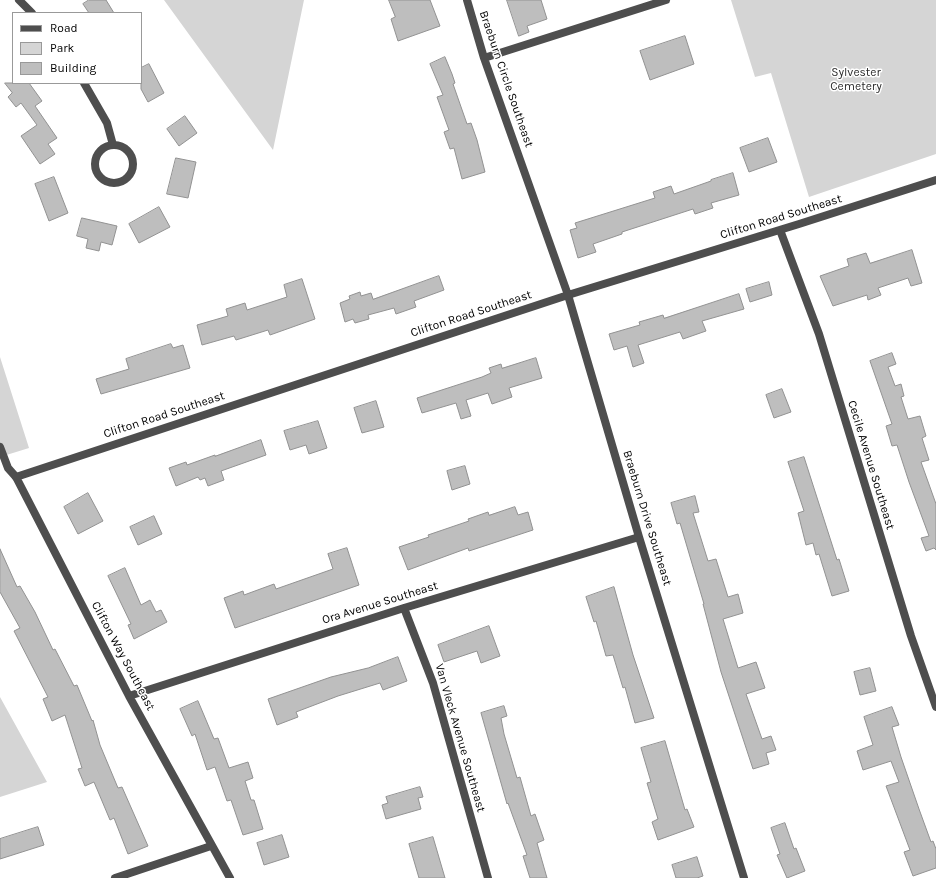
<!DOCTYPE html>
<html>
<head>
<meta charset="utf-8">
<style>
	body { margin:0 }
	#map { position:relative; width:936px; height:878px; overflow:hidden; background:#fff; font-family:Karla,sans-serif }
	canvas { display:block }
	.legend { position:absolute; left:12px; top:12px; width:130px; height:72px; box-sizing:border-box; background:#fff; border:1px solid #999; margin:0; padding:5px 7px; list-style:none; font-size:12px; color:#000 }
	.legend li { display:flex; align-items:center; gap:8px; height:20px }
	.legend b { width:20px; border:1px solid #999 }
</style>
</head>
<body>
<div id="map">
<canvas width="936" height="878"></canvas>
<ul class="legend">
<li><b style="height:5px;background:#4e4e4e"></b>Road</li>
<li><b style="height:11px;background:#d5d5d5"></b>Park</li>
<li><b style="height:11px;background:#bebebe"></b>Building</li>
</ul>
</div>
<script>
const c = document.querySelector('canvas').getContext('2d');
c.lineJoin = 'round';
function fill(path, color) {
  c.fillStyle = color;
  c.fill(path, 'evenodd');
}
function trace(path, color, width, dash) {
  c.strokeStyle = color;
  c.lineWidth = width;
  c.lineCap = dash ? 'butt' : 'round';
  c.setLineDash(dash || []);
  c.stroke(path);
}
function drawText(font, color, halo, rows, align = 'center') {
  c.font = font + ' Karla,sans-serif';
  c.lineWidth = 3;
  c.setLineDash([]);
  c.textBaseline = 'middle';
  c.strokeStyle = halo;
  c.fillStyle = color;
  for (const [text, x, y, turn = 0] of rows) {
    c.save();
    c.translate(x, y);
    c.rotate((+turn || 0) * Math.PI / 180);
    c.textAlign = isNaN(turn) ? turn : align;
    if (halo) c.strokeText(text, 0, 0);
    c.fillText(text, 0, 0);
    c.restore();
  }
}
const green = new Path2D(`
	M164 0H304L273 150Z
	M731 0H936V154L809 197 771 73 755 77Z
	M0 357 29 448 0 457Z
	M0 697 47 782 0 797Z`);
const building = new Path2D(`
	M89 0H106L114 13H89L83 4Z
	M389 0H430L440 26 398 41 391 19 395 17Z
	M507 0H541L547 19 527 26 529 32 519 36Z
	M685 36 694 64 650 80 640 51Z
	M445 57 452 74 455 83 453 84 467 124 471 123 477 140 485 172 462 179 454 148 450 149 444 132 449 130 437 97 443 95 430 64Z
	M149 64 164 93 148 102 141 89V68Z
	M5 83H29L42 101 35 106 57 138 48 144 55 154 40 164 21 136 37 125 21 103 16 107 8 97 12 93Z
	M185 116 197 133 179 146 167 129Z
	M768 138 777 162 749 172 740 148Z
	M176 158 196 162 188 198 167 194Z
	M733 173 739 195 711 203 713 208 695 214 693 209 622 232V234L593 244 596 252 578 258 570 230 577 228 575 223 655 198 653 192 671 186 674 194 711 181V180Z
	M54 177 68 213 49 221 35 184Z
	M159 207 170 227 139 243 129 224Z
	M82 218 117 226 112 245 101 242 99 251 86 248 88 239 77 236Z
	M912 250 922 283 911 286 908 278 878 288 881 295 868 300 867 295 833 306 820 276 849 266 847 259 866 253 870 263Z
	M439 276 444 290 414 301 416 307 396 314 394 308 368 315 369 319 355 323 353 319 345 322 340 303 350 299 349 296 360 292 361 296 371 293 373 299Z
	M302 279 315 319 270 335 268 330 236 340 234 336 202 345 197 325 228 316 226 309 245 303 247 310 287 297 284 285Z
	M769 282 772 295 750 302 746 289Z
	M739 294 744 309 702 321 706 331 683 339 680 332 638 345 644 363 633 367 627 346 614 350 609 334 640 325 639 322 663 315 664 318Z
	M171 344 173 348 183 345 190 368 101 394 96 379 129 369 126 359Z
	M892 353 896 364 888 367 895 386 901 384 904 396 901 397 908 419 920 416 926 436 922 438 929 460 921 462 936 504V550L934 548 926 551 921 538 929 536 909 482 897 445 892 446 886 426 892 424 870 361Z
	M536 358 542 378 509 388 512 397 492 404 488 393 466 400 471 416 461 419 456 403 422 413 417 398 482 377 491 373 489 368 501 364 502 368Z
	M782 389 791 412 774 418 766 395Z
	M376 401 384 427 362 433 354 408Z
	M318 421 327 448 309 454 306 445 290 450 284 431Z
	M261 440 266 455 221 471 224 480 208 486 205 478 200 480 198 477 176 486 169 468 186 462 187 465 215 455V456Z
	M804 457 837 560 839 559 849 591 832 596 819 554 816 555 813 543 806 545 798 513 804 511 788 462Z
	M465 466 470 484 452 490 447 471Z
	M88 493 103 521 78 534 64 507Z
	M695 496 699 512 693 513 708 561 716 559 728 597 738 594 743 613 723 619 738 668 756 662 765 688 746 694 762 739 771 736 776 750 766 753 769 764 753 769 721 672 703 604H704L680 523 677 524 671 503Z
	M515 507 518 515 528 512 533 530 469 551 468 548 408 570 399 547 429 537 428 535 469 521 468 519 488 512 489 515Z
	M154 516 162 534 138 545 130 527Z
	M347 548 359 585 235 628 224 598 243 591 244 595 274 584 276 589 333 569 328 554Z
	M0 549 17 587 20 586 35 612 53 650 55 649 74 686 77 685 92 721 93 720 100 745 118 788 122 787 148 846 128 854 114 818 110 820 94 782 85 786 78 769 82 768 65 715 52 721 43 699 48 697 14 631 20 628 0 592Z
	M125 568 141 605 150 600 156 612 161 610 167 622 134 639 128 625 131 624 108 576Z
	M614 587 633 655 654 718 635 723 625 687 623 688 613 655 606 656 596 621 594 622 586 597Z
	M489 626 500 656 481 663 477 651 444 662 438 645Z
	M398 657 407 681 383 690 380 683 338 696 296 712 298 717 277 725 268 699 331 677 368 668Z
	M870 668 876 691 860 695 854 672Z
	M198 701 214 739 218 738 229 768 248 762 253 778 245 781 251 800H254L263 829 243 835 231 800 227 801 215 767 207 770 195 734 192 736 180 709Z
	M504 706 507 716 501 718 504 734 517 778 520 777 531 816 535 814 544 840 537 843 547 878H530L523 856 527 855 508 803 507 804 481 713Z
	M892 707 899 725 892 727 901 757 919 809 931 842 933 841 936 849V868L913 876 904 852 910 850 886 786 899 782 891 761 863 770 857 751 873 745 864 717Z
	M665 741 685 810 687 809 694 827 658 840 652 822 658 819 647 783 651 782 641 748Z
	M420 787 423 797 418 798 421 809 386 819 382 805 388 803 386 797Z
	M785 823 794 849 796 848 805 871 787 878 777 855 780 854 771 828Z
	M38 827 44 845 0 859V839Z
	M282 835 289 857 264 865 257 843Z
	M433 837 445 878H419L409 844Z
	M697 857 703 876 697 878H676L672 865Z`);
const lane = new Path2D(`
	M0 447 8 468 16 477`);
const street = new Path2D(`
	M19 0 32 13
	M467 0 484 58 568 295 639 537 744 878
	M484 58 666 0
	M84 83 107 123 113 145
	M95 164a19 19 0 1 1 38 0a19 19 0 1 1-38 0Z
	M780 230 819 334 911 636 936 707
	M404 608 433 683 488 878
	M129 696 404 608 639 537
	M115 878 211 846
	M230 878 129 696 16 477 568 295 799 224 936 180`);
const parkNames = [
	["Sylvester",856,73],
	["Cemetery",856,87]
];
const streetNames = [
	["Braeburn Circle Southeast",506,79,71],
	["Clifton Road Southeast",781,217,-17],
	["Clifton Road Southeast",471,314,-18],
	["Clifton Road Southeast",164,415,-18],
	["Cecile Avenue Southeast",871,465,73],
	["Braeburn Drive Southeast",647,518,73],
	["Ora Avenue Southeast",380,603,-17],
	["Clifton Way Southeast",123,656,62],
	["Van Vleck Avenue Southeast",460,738,74]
];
fill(green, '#d5d5d5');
fill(building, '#bebebe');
trace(building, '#929292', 1);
trace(lane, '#4e4e4e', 8);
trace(street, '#4e4e4e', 8);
drawText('12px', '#2c2c2c', '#fff', parkNames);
drawText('12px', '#000', '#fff', streetNames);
</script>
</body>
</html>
